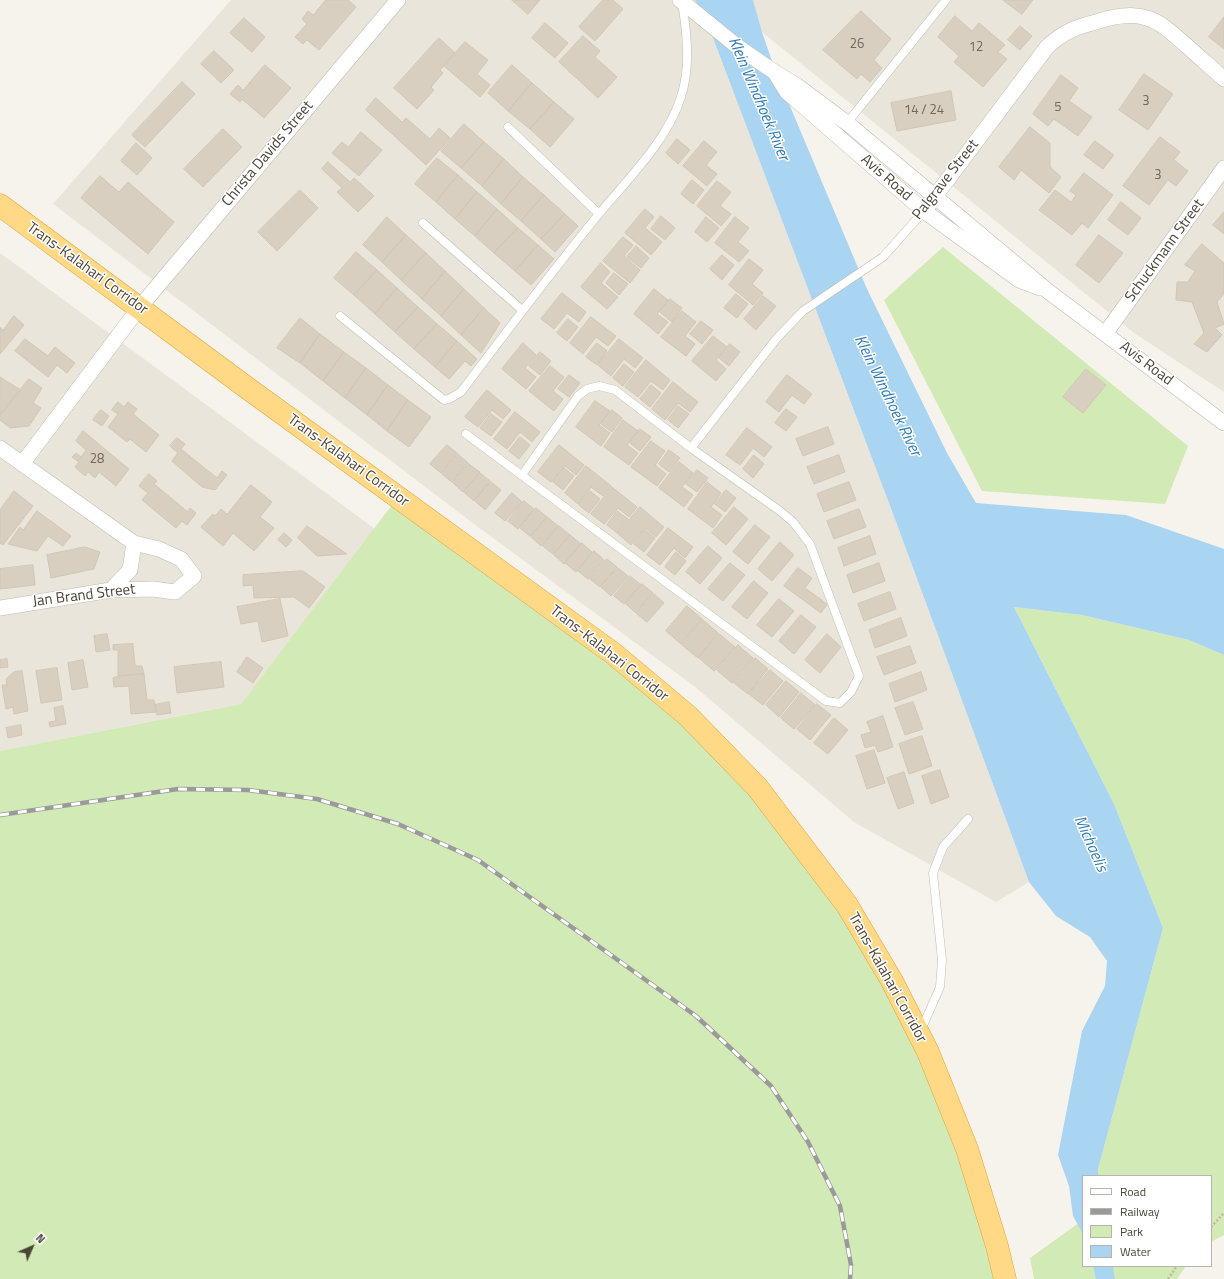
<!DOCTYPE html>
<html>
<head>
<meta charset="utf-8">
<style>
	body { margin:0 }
	#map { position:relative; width:1224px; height:1279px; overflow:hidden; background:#f6f3ec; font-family:"Titillium Web",sans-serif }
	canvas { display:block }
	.legend { position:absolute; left:1082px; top:1175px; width:130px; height:92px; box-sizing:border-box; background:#fff; border:1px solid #b7b4b0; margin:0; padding:5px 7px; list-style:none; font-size:12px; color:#4b4439 }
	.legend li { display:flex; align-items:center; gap:8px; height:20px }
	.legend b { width:20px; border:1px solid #b7b4b0 }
	.north { position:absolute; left:12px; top:1227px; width:40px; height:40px; -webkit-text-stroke:3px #fff; paint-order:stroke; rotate:45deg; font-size:11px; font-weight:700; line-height:16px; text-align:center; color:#4b4439 }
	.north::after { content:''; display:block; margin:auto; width:14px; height:18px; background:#4b4439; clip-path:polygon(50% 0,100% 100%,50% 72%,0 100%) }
</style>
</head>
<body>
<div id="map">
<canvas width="1224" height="1279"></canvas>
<ul class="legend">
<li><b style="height:5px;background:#fff"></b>Road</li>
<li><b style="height:5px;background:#9a9a9a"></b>Railway</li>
<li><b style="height:11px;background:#d2eab5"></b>Park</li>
<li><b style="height:11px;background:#a9d4f2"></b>Water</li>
</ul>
<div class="north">N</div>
</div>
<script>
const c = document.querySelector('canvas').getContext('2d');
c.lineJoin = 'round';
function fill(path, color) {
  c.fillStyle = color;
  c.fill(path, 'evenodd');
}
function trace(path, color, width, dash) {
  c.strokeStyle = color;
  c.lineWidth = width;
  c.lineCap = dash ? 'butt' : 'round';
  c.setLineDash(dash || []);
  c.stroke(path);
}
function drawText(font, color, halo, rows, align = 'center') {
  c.font = font + ' "Titillium Web",sans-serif';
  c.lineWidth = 3;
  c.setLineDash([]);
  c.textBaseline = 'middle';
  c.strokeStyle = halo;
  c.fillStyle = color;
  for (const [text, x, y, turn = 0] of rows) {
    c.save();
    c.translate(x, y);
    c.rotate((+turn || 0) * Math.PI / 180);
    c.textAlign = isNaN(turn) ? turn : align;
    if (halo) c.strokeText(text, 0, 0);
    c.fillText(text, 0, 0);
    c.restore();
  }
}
const residential = new Path2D(`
	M231 0H695L707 22 892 511 1029 882 996 902 854 822 694 686 474 524 53 204Z
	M753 0H1224V392L1134 333 762 32Z
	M0 253 375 529 241 704 0 751Z`);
const green = new Path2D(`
	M943 247 1188 446 1165 504 982 491 884 300Z
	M398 497 688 716 757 787 892 981 1005 1279H0V751L241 704Z
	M1014 607 1082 615 1189 640 1224 655V1235L1211 1242V1176H1098V1169L1163 928 1114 804Z
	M1083 1220V1266H1186L1177 1279H1034L1030 1258Z`);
const water = new Path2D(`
	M695 0H753L762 32 776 73 867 289 947 453 976 503 1126 515 1224 549V655L1189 640 1082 615 1014 607 1114 804 1163 928 1098 1169V1176H1083V1234L1073 1216 1069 1186 1058 1155 1082 1031 1105 986 1107 961 1090 937 1056 916 1029 882 892 511 707 22Z
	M1093 1266H1110L1112 1279H1096Z`);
const stream = new Path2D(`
	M1110 1266 1112 1279`);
const building = new Path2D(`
	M326 0H348L356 7 319 50 307 40 303 44 295 37 307 24 302 19 308 11 313 15Z
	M512 0H540L528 14Z
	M603 0H613L623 9 595 41 579 27Z
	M1003 0H1033L1022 14Z
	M861 11 891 39 874 60 882 68 870 82 861 74 857 79 823 50Z
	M955 16 972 31 979 23 1005 45 998 52 1007 59 983 87 954 62 959 56 938 37Z
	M1224 17V49L1209 37Z
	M244 18 265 37 252 52 230 33Z
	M545 23 568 43 555 58 532 38Z
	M1020 26 1032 36 1020 50 1008 40Z
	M583 36 600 51 595 57 617 77 598 98 559 62Z
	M439 38 455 53 440 70 443 73 431 87 434 90 417 109 394 88Z
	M465 42 488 60 477 74 490 85 480 97 444 66Z
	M214 51 234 70 221 83 201 64Z
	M265 65 291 88 264 118 242 99 240 102 230 94 238 85 243 90Z
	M512 65 532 83 508 111 488 93Z
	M1144 74 1173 94 1148 130 1119 110Z
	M1061 75 1078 88 1069 101 1092 117 1078 136 1054 119 1048 126 1033 114Z
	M182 82 195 94 145 147 132 135Z
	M532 83 554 102 530 129 508 111Z
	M951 91 956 120 897 131 891 103Z
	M376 98 402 122 406 118 430 139 439 128 450 138 426 165 366 110Z
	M554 102 574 119 550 147 530 129Z
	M464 124 484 142 461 168 441 151Z
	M1030 127 1050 143V167L1061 177 1049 193 1021 170 1014 180 999 167Z
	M223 129 242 147 203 187 184 169Z
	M361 132 382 150 359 176 332 153 342 142 348 147Z
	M1160 137 1180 152 1174 160 1188 171 1176 186 1168 180 1149 205 1123 186Z
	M677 139 690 150 678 164 666 153Z
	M704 141 717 152 706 165 717 174 707 186 683 166Z
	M1095 141 1114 155 1103 169 1084 155Z
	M484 142 504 159 482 186 461 168Z
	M136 143 152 158 137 175 121 161Z
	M437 158 458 175 436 202 415 184Z
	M504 159 523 177 501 204 482 186Z
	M328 162 350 182 354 178 374 196 358 212 337 192 342 188 322 169Z
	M1084 173 1113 195 1088 228 1082 223 1072 235 1039 210 1055 190 1071 202 1076 195 1070 191Z
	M458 175 477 192 455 219 436 202Z
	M100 176 119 192 128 182 174 222 148 254 81 198Z
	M523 177 544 195 521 221 501 204Z
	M692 180 704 190 693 204 681 194Z
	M717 181 731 192 720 206 731 214 721 226 697 206Z
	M300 190 318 208 277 251 258 232Z
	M477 192 497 209 475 236 455 219Z
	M544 195 565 214 541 239 521 221Z
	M1121 202 1141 218 1128 235 1108 220Z
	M497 209 518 228 494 253 475 236Z
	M645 209 654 217 645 228 662 242 651 255 625 233Z
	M1224 212V234L1213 225Z
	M565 214 578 226 555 252 541 239Z
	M661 216 675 228 665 240 651 229Z
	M387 217 406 235 382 262 363 245Z
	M706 217 719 228 707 242 695 232Z
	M735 217 749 228 738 242 749 251 739 262 715 243Z
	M518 228 538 245 515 271 494 253Z
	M406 235 426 253 401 280 382 262Z
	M1099 235 1123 253 1099 283 1076 265Z
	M623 237 633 245 624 256 640 270 630 283 603 261Z
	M1202 244 1224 263V294L1217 302 1224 324 1215 328 1222 335 1207 352 1194 344 1204 333 1192 302 1176 300 1177 282H1188L1195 271 1185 265Z
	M538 245 554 259 531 285 515 271Z
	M636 246 649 258 641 268 627 257Z
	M356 252 377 270 354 295 334 278Z
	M426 253 445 271 422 299 401 280Z
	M722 255 734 265 722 280 710 269Z
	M749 259 763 270 752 284 763 293 753 305 729 285Z
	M601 263 610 272 601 283 618 297 607 309 581 287Z
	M377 270 397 288 375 314 354 295Z
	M445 271 464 289 441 316 422 299Z
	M614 273 628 284 619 295 606 283Z
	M397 288 418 307 395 332 375 314Z
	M464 289 484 308 461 335 441 316Z
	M654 289 668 300 657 314 668 322 658 334 634 314Z
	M562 293 586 312 579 322 567 313 554 329 541 319Z
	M736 294 748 304 737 318 724 308Z
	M763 296 776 306 756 330 744 319Z
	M670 299 682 308 672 322 660 312Z
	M418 307 437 324 414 349 395 332Z
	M484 308 500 323 481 353 461 335Z
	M682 311 696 322 685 336 695 344 686 356 661 337Z
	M14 316 24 325 0 354V327L3 330Z
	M591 317 616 336 608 346 596 337 583 354 570 343Z
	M300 318 320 334 300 363 277 348Z
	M568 319 578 327 567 341 557 333Z
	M701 321 713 330 702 344 690 334Z
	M437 324 457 341 435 367 414 349Z
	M320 334 344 352 323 381 300 363Z
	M713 336 727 347 716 360 726 369 716 381 692 361Z
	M25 339 48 356 55 347 75 363 67 373 57 365 48 377 15 351Z
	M619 339 643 358 635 368 624 359 611 376 598 365Z
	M457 341 477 359 471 366 465 361 449 379 435 367Z
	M523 343 536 355 525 368 536 377 526 389 502 369Z
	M597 343 607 351 597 365 586 357Z
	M730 344 740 352 729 366 719 358Z
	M344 352 366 368 345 398 323 381Z
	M540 352 551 361 540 375 529 366Z
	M646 360 670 380 663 390 651 381 638 397 625 387Z
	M624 364 634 372 623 386 613 378Z
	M550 366 564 377 553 391 563 399 554 411 529 391Z
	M366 368 388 385 367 415 345 398Z
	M1086 369 1106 385 1083 413 1063 397Z
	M569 375 580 383 569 397 558 389Z
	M787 375 812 394 804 404 792 395 779 412 766 402Z
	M0 377 21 390 0 415Z
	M29 379 42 388 33 403 41 408 29 426 10 428 0 420V415Z
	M673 382 698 402 690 412 678 403 665 420 652 409Z
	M388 385 408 400 387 431 367 415Z
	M651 385 661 393 650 407 640 399Z
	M487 390 511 410 503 419 492 410 478 427 465 417Z
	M408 400 431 417 409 447 387 431Z
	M595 401 610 411 599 425 610 433 601 446 576 427Z
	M118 402 124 407 128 402 137 409 133 414 159 435 146 452 130 439 127 442 108 427 118 414 112 410Z
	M678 406 689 414 678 428 668 420Z
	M786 409 797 417 786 431 775 423Z
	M101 410 109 416 102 426 93 420Z
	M612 410 622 418 612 432 601 424Z
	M515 412 540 432 532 442 520 432 507 449 494 439Z
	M491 414 502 422 491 436 480 428Z
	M623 420 638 431 627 445 638 453 629 465 604 447Z
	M828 427 834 444 803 456 796 439Z
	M747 428 772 447 764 457 753 448 740 465 726 455Z
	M640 429 651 437 640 451 630 443Z
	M83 431 129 469 116 486 99 472 95 478 88 472 85 476 75 467 79 462 72 457 76 453 81 457 86 450 76 441Z
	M520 437 530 445 519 459 509 451Z
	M177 438 185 444 181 449 217 478 222 471 227 475 215 490 202 487 172 461 178 453 170 446Z
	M651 441 665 451 655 465 666 474 657 486 631 467Z
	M447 445 457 453 441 473 430 464Z
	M559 445 584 465 576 475 565 466 551 482 538 472Z
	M669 450 680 458 669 472 659 464Z
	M458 454 468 463 452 482 442 474Z
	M754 455 764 464 753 478 743 469Z
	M839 455 845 472 814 484 807 467Z
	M679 462 693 473 682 487 693 495 684 507 659 488Z
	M469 464 480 472 463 492 453 483Z
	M586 466 611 486 603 496 591 487 578 504 565 493Z
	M564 468 574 476 563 490 553 482Z
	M697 470 708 478 697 492 686 484Z
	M480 473 490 481 474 501 464 492Z
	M149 474 157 481 154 484 188 512 190 508 196 513 187 525 182 521 176 528 142 500 148 493 139 486Z
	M491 482 501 490 485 510 475 501Z
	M707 482 721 493 711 507 722 515 713 528 688 509Z
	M849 482 856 500 824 512 817 494Z
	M251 485 272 502 260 517 274 528 254 551 233 533 223 546 201 527 213 514 215 516 221 509 227 514Z
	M612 487 637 507 629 517 618 508 604 524 591 514Z
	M726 490 736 498 725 512 715 504Z
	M14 491 33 506 3 545 0 543V510Z
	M590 491 600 499 589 513 579 505Z
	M512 493 522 502 505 521 495 513Z
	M524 501 534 509 518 529 508 521Z
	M640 507 664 527 656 537 645 528 631 545 618 534Z
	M734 507 748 519 726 545 712 533Z
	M536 508 547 517 530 536 520 528Z
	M859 509 866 527 834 539 827 521Z
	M37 511 71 536 63 546 48 536 37 551 8 544 20 527 23 530Z
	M617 511 628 519 617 533 607 525Z
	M547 517 558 526 541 546 531 537Z
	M755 525 770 537 748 564 733 552Z
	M307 526 347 554 317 556 298 538Z
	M559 526 570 535 553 554 543 546Z
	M668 528 693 547 685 558 674 548 660 565 647 555Z
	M645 530 655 538 644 552 634 544Z
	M284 533 292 540 286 547 278 540Z
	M570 535 581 544 564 564 554 555Z
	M870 536 876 554 844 566 838 548Z
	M780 542 794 555 772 581 758 569Z
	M582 543 592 552 576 572 565 563Z
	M708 546 722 558 700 584 686 572Z
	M85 547 100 552 94 569 51 578 47 555Z
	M594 551 604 560 588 579 578 571Z
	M676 552 686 561 675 575 665 567Z
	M607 559 617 567 600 587 590 579Z
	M730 563 745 575 723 601 708 589Z
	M879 563 885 581 853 593 847 575Z
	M33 565 35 585 0 589V569Z
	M618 568 628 576 611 596 601 587Z
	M798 568 812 578 805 588 827 604 821 613 784 586Z
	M303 571 325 587 309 608 294 597 254 598 253 585 243 586V575Z
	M630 576 641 585 624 604 614 596Z
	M754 581 768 593 747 619 732 607Z
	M642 584 653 593 636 613 626 604Z
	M890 592 896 609 864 621 858 604Z
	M654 594 664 603 647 622 637 614Z
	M280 599 288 636 262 642 258 621 241 624 237 607Z
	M779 599 794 611 772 637 757 625Z
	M687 606 702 619 681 644 666 631Z
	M801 615 816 627 794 654 779 641Z
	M901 618 907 636 875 648 869 630Z
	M703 620 718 633 698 658 682 645Z
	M107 634 110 650 96 652 94 636Z
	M719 634 735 647 714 671 699 658Z
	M827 634 841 647 820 673 805 660Z
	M133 644 135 666H142L144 674 118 676V650H113V645Z
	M738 645 753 658 732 683 717 670Z
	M910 646 916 663 884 675 877 657Z
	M247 657 263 668 253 683 237 672Z
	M755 658 768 669 748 694 734 683Z
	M7 659 8 667 0 668V660Z
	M83 660 88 687 72 690 68 663Z
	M221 662 224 687 177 693 174 667Z
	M57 668 62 700 41 703 36 671Z
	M770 670 783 681 763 705 749 694Z
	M22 671 28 711 14 714 13 707 6 709 2 685H7L6 679 14 672Z
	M921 672 927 690 895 702 889 684Z
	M144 674 147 700H154L156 712 131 714 129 686 114 687 113 678 118 676Z
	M786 681 799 692 779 717 766 705Z
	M801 693 815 705 794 729 781 718Z
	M169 702 171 713 157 715 155 705Z
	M913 702 923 729 905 735 895 708Z
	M817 704 831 715 810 740 797 729Z
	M63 706 66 724 50 727 49 722 56 721 54 708Z
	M883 716 893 747 878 752 875 745 865 748 861 735 871 732 867 722Z
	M834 718 848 730 828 754 814 743Z
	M21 725 22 735 8 738 6 728Z
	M922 736 932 766 909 774 899 744Z
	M874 750 885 783 867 789 856 756Z
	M940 770 949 797 931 804 922 776Z
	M904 772 914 803 898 809 887 778Z`);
const path = new Path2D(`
	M1211 1227 1224 1213
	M1168 1279 1177 1266`);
const service = new Path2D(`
	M847 123 946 0
	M508 127 599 214
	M423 223 522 310
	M340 316 444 400 449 399 461 392C506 332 551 273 598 215 626 181 668 140 681 97 691 66 687 34 682 2
	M466 434 826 701 840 703 851 692 859 676 810 544 793 522 780 511 691 448 615 390 599 386 587 389 578 396 522 475
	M691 448 777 338 803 311 883 257 924 211
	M921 1030 940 987 942 960 933 873 943 847 968 819`);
const minor = new Path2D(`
	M680 0 738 47 776 73 796 85 847 123 1049 292 1224 423
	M777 76 787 92 924 211 1019 280 1040 288
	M924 211 1047 47C1063 32 1076 27 1096 22 1111 17 1131 13 1147 18 1163 23 1175 36 1187 46 1199 57 1212 68 1224 79
	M1105 334 1224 168
	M0 448 134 543 159 549 181 559 194 576 175 592 153 589 111 590 0 608
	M22 464 139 308 398 0
	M111 590 130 570 134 543`);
const trunk = new Path2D(`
	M0 205 250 390 614 654 688 716 757 787 847 905 892 981 928 1052 967 1149 997 1246 1005 1279`);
const rail = new Path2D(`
	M0 815 178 789 248 790 317 799 398 824 478 860 696 1016 771 1086 808 1142 840 1206 851 1265 850 1279`);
const numberNames = [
	["26",857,45],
	["12",976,48],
	["3",1146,102],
	["5",1058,108],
	["14 / 24",924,111],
	["3",1158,176],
	["28",97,460]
];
const streetNames = [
	["Christa Davids Street",268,154,-50],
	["Avis Road",886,178,41],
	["Palgrave Street",946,180,-52],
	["Schuckmann Street",1165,251,-54],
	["Trans-Kalahari Corridor",87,269,36],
	["Avis Road",1146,364,37],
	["Trans-Kalahari Corridor",348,461,36],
	["Jan Brand Street",84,596,-7],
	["Trans-Kalahari Corridor",609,654,38],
	["Trans-Kalahari Corridor",887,978,61]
];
const waterNames = [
	["Klein Windhoek River",758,99,67],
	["Klein Windhoek River",887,396,64],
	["Michaelis",1090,844,66]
];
fill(residential, '#eae5da');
fill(green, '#d2eab5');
fill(water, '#a9d4f2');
trace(stream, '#a9d4f2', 5.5);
fill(building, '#d8cfc1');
trace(building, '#d3c7b4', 1);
trace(service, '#c2bbae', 9);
trace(minor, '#c2bbae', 16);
trace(trunk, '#e0a43c', 23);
trace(path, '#c4b79f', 2.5, [2, 2]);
trace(service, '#fff', 8);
trace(minor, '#fff', 15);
trace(trunk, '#ffd985', 22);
trace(rail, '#9a9a9a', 4.5);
trace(rail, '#fff', 3, [9]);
drawText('13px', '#6e675b', null, numberNames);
drawText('15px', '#4b4439', '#fff', streetNames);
drawText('italic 16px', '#2e7ab2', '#fff', waterNames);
</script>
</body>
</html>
